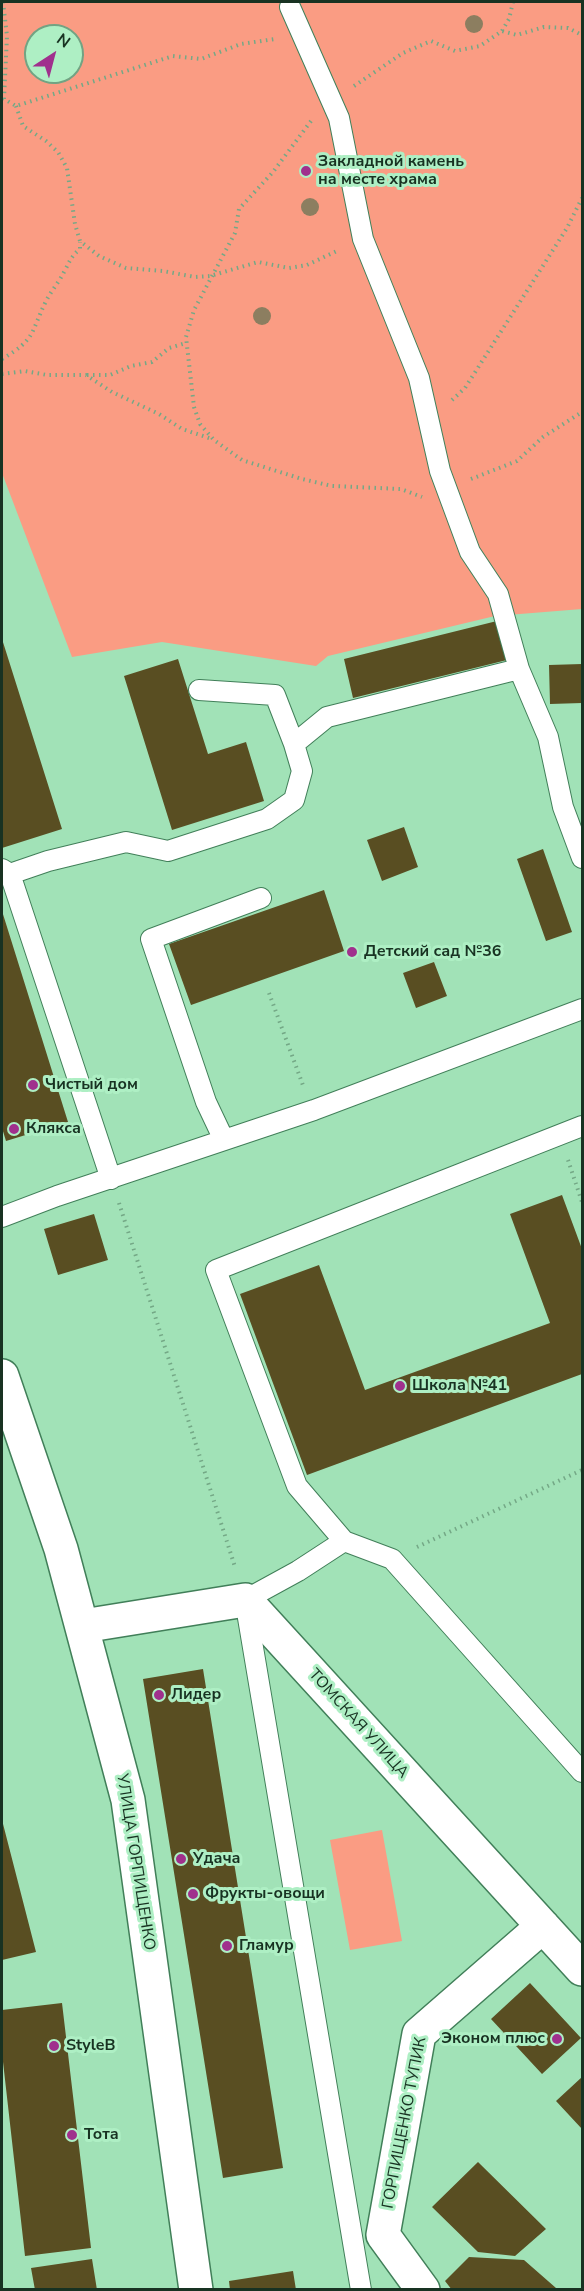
<!DOCTYPE html>
<html>
<head>
<meta charset="utf-8">
<style>
	body { margin:0 }
	#map { position:relative; width:584px; height:2291px; overflow:hidden; background:#a1e2b7; font-family:"Nunito Sans",sans-serif }
	canvas { display:block }
	.frame { position:absolute; inset:0; border:3px solid #183222; pointer-events:none }
	.north { position:absolute; left:24px; top:24px; width:60px; height:60px; box-sizing:border-box; background:#aeefc4; border:2px solid #72a383; border-radius:50%; rotate:36deg; font-size:16px; font-weight:700; line-height:24px; text-align:center; color:#183222 }
	.north::after { content:''; display:block; margin:auto; width:21px; height:27px; background:#a0308d; clip-path:polygon(50% 0,100% 100%,50% 72%,0 100%) }
</style>
</head>
<body>
<div id="map">
<canvas width="584" height="2291"></canvas>
<div class="frame"></div>
<div class="north">N</div>
</div>
<script>
const c = document.querySelector('canvas').getContext('2d');
c.lineJoin = 'round';
function fill(path, color) {
  c.fillStyle = color;
  c.fill(path, 'evenodd');
}
function trace(path, color, width, dash) {
  c.strokeStyle = color;
  c.lineWidth = width;
  c.lineCap = dash ? 'butt' : 'round';
  c.setLineDash(dash || []);
  c.stroke(path);
}
function drawText(font, color, halo, rows, align = 'center') {
  c.font = font + ' "Nunito Sans",sans-serif';
  c.lineWidth = 6;
  c.setLineDash([]);
  c.textBaseline = 'middle';
  c.strokeStyle = halo;
  c.fillStyle = color;
  for (const [text, x, y, turn = 0] of rows) {
    c.save();
    c.translate(x, y);
    c.rotate((+turn || 0) * Math.PI / 180);
    c.textAlign = isNaN(turn) ? turn : align;
    if (halo) c.strokeText(text, 0, 0);
    c.fillText(text, 0, 0);
    c.restore();
  }
}
const green = new Path2D(`
	M2 2H582V609L495 616 328 656 316 666 162 642 72 657 2 473ZM36 36H72V72H36Z
	M382 1830 402 1941 350 1950 330 1840Z`);
const building = new Path2D(`
	M501 620 511 659 353 698 344 659Z
	M2 639 62 829 2 848Z
	M178 659 208 754 246 742 264 801 172 830 124 676Z
	M582 664V703L550 704 549 665Z
	M404 827 418 867 382 881 367 840Z
	M543 849 572 932 546 941 517 859Z
	M324 890 344 951 191 1005 169 944Z
	M2 911 68 1122 6 1141 2 1128Z
	M434 962 447 996 416 1008 403 973Z
	M562 1195 582 1249V1374L307 1475 240 1294 319 1265 365 1390 550 1323 510 1214Z
	M94 1214 108 1260 58 1275 44 1229Z
	M203 1669 283 2168 223 2178 143 1679Z
	M2 1820 36 1952 2 1960Z
	M530 1983 581 2038 542 2074 491 2019Z
	M62 2003 91 2248 25 2256 2 2053V2010Z
	M582 2077V2129L556 2101Z
	M478 2162 546 2229 515 2256 478 2252 432 2207Z
	M469 2257 524 2260 556 2288 452 2290 445 2281Z
	M92 2259 97 2290H35L31 2268Z
	M293 2271 296 2290H230L229 2281Z`);
const path = new Path2D(`
	M3 2 7 36 4 99 16 106 173 56 201 59 241 44 275 39
	M502 31 509 19 513 2
	M354 86 403 53 431 41 455 51 480 46 502 31 517 35 544 27 568 28 582 35
	M16 106 23 126 46 141 58 152 67 168 75 224 80 241 99 256 126 268 163 271 195 277 210 276 258 262 289 268 307 265 339 250
	M311 121 273 172 239 209 235 233 194 310 186 337 194 407 200 424 214 440 242 460 302 479 332 486 401 489 422 497
	M2 359C36 339 30 334 46 301 51 291 59 282 64 272 69 263 71 256 80 249V242
	M2 374 25 371 47 375H86L112 392 159 414 182 429 212 439
	M87 375H110L131 366 152 362 169 348 186 343
	M452 400 465 388 567 228 582 198
	M471 479 517 461 543 437 582 412
	M269 993 304 1088
	M568 1160 582 1202
	M119 1203 235 1567
	M417 1547 582 1470`);
const lane = new Path2D(`
	M290 7 339 118 363 239 419 378 440 471 470 552 498 594 519 669 548 737 563 807 582 858
	M199 690 275 695 294 744
	M2 869 10 874 111 1179
	M10 874 48 861 126 842 168 851 267 819 294 800 302 771 294 744 327 717 519 669
	M224 1140 206 1102 151 939 261 898
	M2 1217 57 1196 314 1110 582 1009
	M344 1541 297 1486 216 1270 582 1126
	M361 2290 245 1600 298 1571 344 1541 392 1559 582 1772`);
const street = new Path2D(`
	M83 1626 245 1600 582 1969
	M423 2290 383 2235 419 2034 543 1926`);
const secondary = new Path2D(`
	M2 1376 61 1549 128 1800 196 2290`);
const trees = [
	[474,24],
	[310,207],
	[262,316]
];
const markers = [
	[306,171,6,"#a0308d"],
	[352,952,6,"#a0308d"],
	[33,1085,6,"#a0308d"],
	[14,1129,6,"#a0308d"],
	[400,1386,6,"#a0308d"],
	[159,1695,6,"#a0308d"],
	[181,1859,6,"#a0308d"],
	[193,1894,6,"#a0308d"],
	[227,1946,6,"#a0308d"],
	[557,2039,6,"#a0308d"],
	[54,2046,6,"#a0308d"],
	[72,2135,6,"#a0308d"]
];
const poiNames = [
	["Закладной камень",318,162],
	["на месте храма",318,180],
	["Детский сад №36",364,952],
	["Чистый дом",45,1085],
	["Клякса",26,1129],
	["Школа №41",412,1386],
	["Лидер",171,1695],
	["Удача",193,1859],
	["Фрукты-овощи",205,1894],
	["Гламур",239,1946],
	["Эконом плюс",545,2039,"right"],
	["StyleB",66,2046],
	["Тота",84,2135]
];
const streetNames = [
	["ТОМСКАЯ УЛИЦА",358,1724,48],
	["УЛИЦА ГОРПИЩЕНКО",135,1862,81],
	["ГОРПИЩЕНКО ТУПИК",405,2123,-79]
];
fill(green, '#fa9c83');
fill(building, '#594e22');
trace(lane, '#417f59', 22);
trace(street, '#417f59', 36);
trace(secondary, '#417f59', 36);
trace(path, '#74a886', 4, [1.5, 4.5]);
trace(lane, '#fff', 20);
trace(street, '#fff', 33);
trace(secondary, '#fff', 33);
c.fillStyle = '#8c7e60';
for (const [x, y] of trees) {
  c.beginPath();
  c.arc(x, y, 9, 0, 2 * Math.PI);
  c.fill();
}
for (const [x, y, r, color] of markers) {
  const dot = new Path2D();
  dot.arc(x, y, r, 0, 2 * Math.PI);
  c.fillStyle = color;
  c.fill(dot);
  trace(dot, '#aeefc4', 2);
}
drawText('bold 16px', '#183222', '#aeefc4', poiNames, 'left');
drawText('16px', '#183222', '#aeefc4', streetNames);
</script>
</body>
</html>
